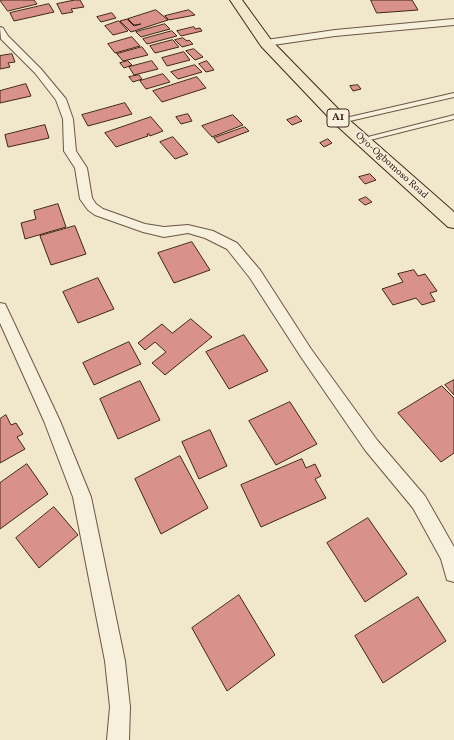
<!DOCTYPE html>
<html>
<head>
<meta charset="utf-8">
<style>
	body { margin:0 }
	canvas { display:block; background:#f1e8cb }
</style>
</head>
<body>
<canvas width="454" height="740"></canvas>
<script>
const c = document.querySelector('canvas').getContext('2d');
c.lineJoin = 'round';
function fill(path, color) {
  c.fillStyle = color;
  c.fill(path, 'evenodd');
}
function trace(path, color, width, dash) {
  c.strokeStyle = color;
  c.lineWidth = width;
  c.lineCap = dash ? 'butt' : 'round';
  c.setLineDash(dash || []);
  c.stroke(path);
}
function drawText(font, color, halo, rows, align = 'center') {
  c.font = font + ' Vollkorn,serif';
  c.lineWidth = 3.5;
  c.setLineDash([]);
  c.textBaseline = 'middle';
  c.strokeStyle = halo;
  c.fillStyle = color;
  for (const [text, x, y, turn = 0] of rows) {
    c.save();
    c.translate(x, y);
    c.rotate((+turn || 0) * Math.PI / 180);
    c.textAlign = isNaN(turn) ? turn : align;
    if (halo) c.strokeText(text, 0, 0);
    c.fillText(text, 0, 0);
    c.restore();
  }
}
const building = new Path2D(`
	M0 0H34L37 4 8 11Z
	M75 0H80L84 7 71 9 73 12 62 14 57 4Z
	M371 0H412L418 10 377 13Z
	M49 4 54 12 14 21 10 13Z
	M156 10 168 20 131 32 120 21 127 19 134 26 141 24 134 25 128 19Z
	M189 10 195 15 169 20 165 16Z
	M112 13 116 18 101 22 97 17Z
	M119 21 128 31 113 35 105 26Z
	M165 24 170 29 141 37 136 32Z
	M194 27 195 29 200 28 202 31 181 36 177 31Z
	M172 31 177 36 147 44 143 39Z
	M132 37 140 46 115 53 108 44Z
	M183 38 187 41 189 40 193 44 182 47 175 40Z
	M173 40 179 47 155 53 150 46Z
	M142 47 148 55 123 61 117 54Z
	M194 49 203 57 195 60 186 51Z
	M184 52 190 60 167 66 162 58Z
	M12 54 15 62 8 63 10 67 0 69V56Z
	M128 61 132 65 124 68 120 63Z
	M152 61 158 69 134 75 129 67Z
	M207 61 214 70 206 72 199 64Z
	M195 65 202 72 178 79 171 72Z
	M163 74 170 82 146 89 140 81Z
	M139 75 142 79 133 82 129 77Z
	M197 77 206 88 162 102 153 91Z
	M26 84 31 96 0 103V91Z
	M358 85 361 89 353 91 350 86Z
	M125 103 132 114 88 126 82 115Z
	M188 114 192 121 181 124 176 117Z
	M233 115 243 125 212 137 202 126Z
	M297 116 302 121 292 125 287 120Z
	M151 117 163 131 150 136 149 134H147L148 136 116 147 105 133Z
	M45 125 49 138 8 147 5 135Z
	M245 127 249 131 218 143 214 138Z
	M173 137 188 154 175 159 160 142Z
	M328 139 332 143 324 147 320 143Z
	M370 174 376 180 365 184 359 177Z
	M366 197 372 202 365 205 359 200Z
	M58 204 66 227 25 239 21 223 36 219 34 211Z
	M75 226 86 254 51 265 40 236Z
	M192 242 210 270 174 283 158 253Z
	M414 270 418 276 425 274 437 291 430 293 435 301 422 305 416 298 393 305 382 289 403 282 398 274Z
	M98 278 114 309 78 323 63 292Z
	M191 319 212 337 165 375 152 363 166 352 155 342 145 350 138 343 162 324 172 333Z
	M244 335 268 371 229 389 206 352Z
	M129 342 141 364 94 385 83 363Z
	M454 380V395L445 385Z
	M140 381 160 420 118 439 100 399Z
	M442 386 454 398V453L441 462 398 413Z
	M290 402 317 444 276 465 249 421Z
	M6 415 11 425 16 423 23 434 17 437 25 449 0 463V419Z
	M210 430 227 466 199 479 182 442Z
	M180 456 208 508 161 534 135 479Z
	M302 459 306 468 315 464 321 476 315 479 326 498 261 527 241 485Z
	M27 464 48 494 0 529V483Z
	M54 507 78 535 39 568 16 538Z
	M368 518 407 574 365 602 327 543Z
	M239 595 275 655 227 691 192 628Z
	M418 597 446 641 383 683 355 636Z`);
const service = new Path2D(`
	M454 93V97L341 123 338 121 341 119Z
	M454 115V119L362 142 359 140 360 139Z`);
const minor = new Path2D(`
	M454 19V25L335 36 266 46 261 43 266 40 335 30Z
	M0 27 3 28 8 36 41 69 66 99 73 119 76 151 87 168 92 198 96 204 103 209 145 224 164 227 188 225 213 231 237 243 260 270 311 349 377 440 425 496 454 547V582L447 580 441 559 413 508 365 450 301 357 250 278 227 249 205 238 188 233 164 237 143 232 95 215 88 210 80 199 75 168 64 151 63 119 56 100 35 73 1 39Z
	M0 303 5 304 7 308 60 421 91 497 125 661 130 707 129 740H107L110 707 105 661 73 497 44 421 0 323Z`);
const trunk = new Path2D(`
	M230 0H242L271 40 347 118 454 212V228L448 227 335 124 261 46Z`);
const farStreetnames = [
	["Oyo-Ogbomoso Road",391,166,42]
];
const shields = [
	[338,118,22]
];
const shieldNames = [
	["A1",338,118]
];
fill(building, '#d9928b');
trace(building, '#402519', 1);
trace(service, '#6c5646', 2);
trace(minor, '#6c5646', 2);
trace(trunk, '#402519', 2);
fill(service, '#f6f0dd');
fill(minor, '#f6f0dd');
fill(trunk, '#f1e8cb');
drawText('10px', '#402519', '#f6f0dd', farStreetnames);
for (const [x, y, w] of shields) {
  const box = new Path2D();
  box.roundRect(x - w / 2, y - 9, w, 18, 3);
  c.fillStyle = '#f6f0dd';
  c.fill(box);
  trace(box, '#402519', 1);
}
drawText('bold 11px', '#402519', null, shieldNames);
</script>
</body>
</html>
